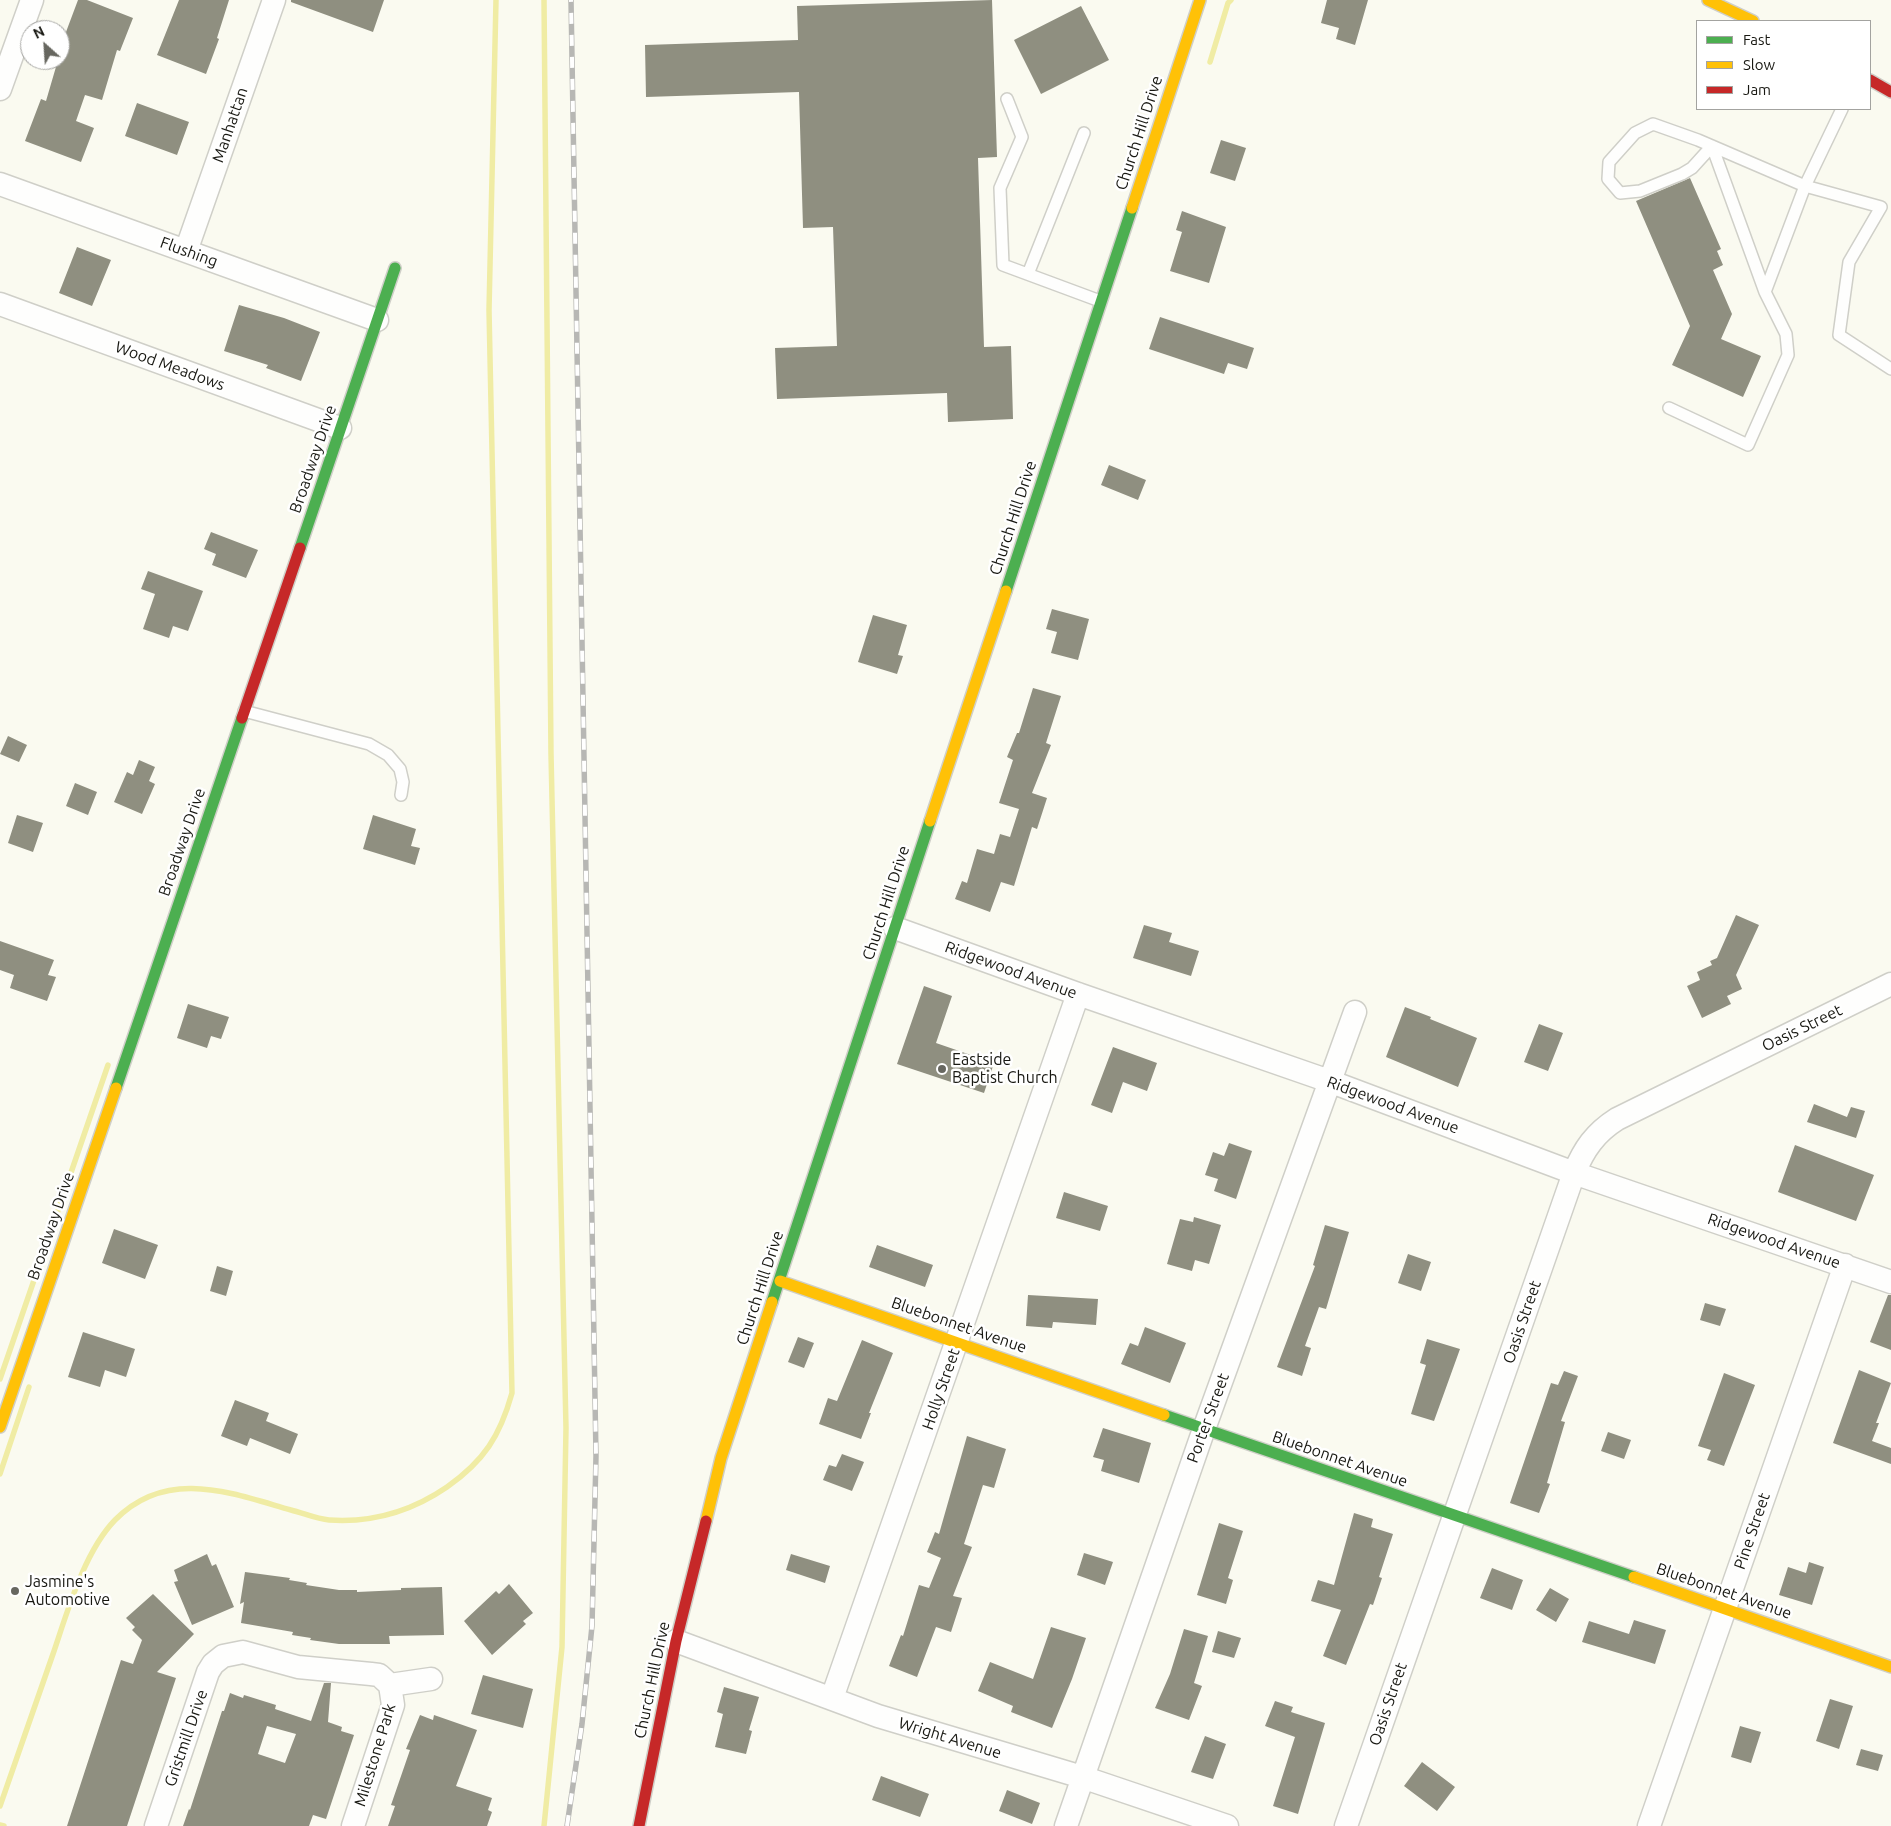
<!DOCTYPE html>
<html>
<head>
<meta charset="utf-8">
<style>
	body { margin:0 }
	#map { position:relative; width:1891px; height:1826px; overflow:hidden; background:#fafaf0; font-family:Ubuntu,sans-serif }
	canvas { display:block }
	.legend { position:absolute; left:1696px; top:20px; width:175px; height:90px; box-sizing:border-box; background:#fff; border:1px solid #a3a3a0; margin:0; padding:6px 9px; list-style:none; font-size:15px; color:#181812 }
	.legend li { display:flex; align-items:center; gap:10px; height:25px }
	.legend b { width:25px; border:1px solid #a3a3a0 }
	.north { position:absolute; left:20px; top:20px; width:50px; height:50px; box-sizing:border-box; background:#fff; border:1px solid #a3a3a0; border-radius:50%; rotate:334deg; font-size:14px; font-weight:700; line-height:20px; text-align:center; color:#181812 }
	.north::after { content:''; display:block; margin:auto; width:18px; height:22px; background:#676760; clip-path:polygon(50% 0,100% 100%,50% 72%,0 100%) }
</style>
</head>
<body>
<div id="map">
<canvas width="1891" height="1826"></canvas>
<ul class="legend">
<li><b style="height:6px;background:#4caf50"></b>Fast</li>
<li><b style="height:6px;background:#ffc107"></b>Slow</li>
<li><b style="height:6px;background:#c62828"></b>Jam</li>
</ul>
<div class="north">N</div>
</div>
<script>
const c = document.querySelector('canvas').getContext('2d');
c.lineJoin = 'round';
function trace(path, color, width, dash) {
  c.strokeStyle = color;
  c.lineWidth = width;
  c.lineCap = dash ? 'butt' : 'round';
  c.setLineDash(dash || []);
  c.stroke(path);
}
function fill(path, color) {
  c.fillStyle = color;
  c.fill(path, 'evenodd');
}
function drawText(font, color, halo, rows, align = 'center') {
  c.font = font + ' Ubuntu,sans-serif';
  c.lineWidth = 5;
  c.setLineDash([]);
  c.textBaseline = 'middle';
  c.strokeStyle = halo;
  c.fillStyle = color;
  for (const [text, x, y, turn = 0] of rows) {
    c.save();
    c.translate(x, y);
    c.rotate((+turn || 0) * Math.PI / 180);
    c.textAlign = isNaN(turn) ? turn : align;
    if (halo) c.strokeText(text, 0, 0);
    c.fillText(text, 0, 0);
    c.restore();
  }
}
const stream = new Path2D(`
	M1210 62 1228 3 1231 0
	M0 1379 108 1065
	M0 1474 29 1387
	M0 1806C18 1755 35 1705 53 1654 67 1613 84 1552 115 1520 167 1467 231 1493 291 1510 303 1513 317 1519 329 1520 372 1523 412 1511 447 1487 484 1461 500 1436 512 1393L489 310 496 0
	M0 1825 4 1826
	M544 1826 562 1647 566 1428 551 754 544 0`);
const building = new Path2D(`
	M78 0H87L133 18 120 51 117 50 102 100 85 95 76 121 94 128 81 162 25 141 41 99 46 101 58 60H60L63 40Z
	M179 0H229L217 38 219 39 206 74 157 55Z
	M291 0H384L373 32 291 2Z
	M992 0 997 157 978 158 984 347 1011 346 1013 419 948 422 947 393 777 399 775 348 837 346 833 227 803 228 799 92 646 97 645 45 798 40 797 6Z
	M1327 0H1368L1355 45 1336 39 1339 28 1321 23Z
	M1081 6 1109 60 1041 94 1014 40Z
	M137 103 189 122 177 155 125 136Z
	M1221 140 1246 148 1235 181 1210 173Z
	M1690 178 1721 249 1717 251 1723 265 1713 270 1732 314 1721 339 1761 356 1743 397 1672 365 1690 326 1636 201Z
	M1182 211 1226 227 1209 283 1170 271 1182 232 1176 230Z
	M77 247 111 260 92 306 59 293Z
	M239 305 284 318 320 332 301 381 266 368 268 365 224 351Z
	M1160 317 1254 348 1247 369 1228 363 1224 374 1149 349Z
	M1109 465 1146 480 1138 500 1101 485Z
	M211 532 258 550 246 578 212 565 216 554 204 549Z
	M148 571 203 591 188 631 173 626 169 638 143 629 155 594 141 589Z
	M1052 609 1089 619 1078 660 1051 653 1057 632 1046 629Z
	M873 615 907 625 898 655 903 656 897 674 858 662Z
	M1033 688 1061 696 1046 743 1051 745 1032 793 1047 798 1037 829 1032 827 1014 886 1001 882 990 912 955 899 962 881 967 883 977 849 994 854 1000 834 1010 837 1019 809 999 803 1013 760 1007 757 1017 733H1019Z
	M8 736 27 745 19 762 0 754Z
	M139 760 155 767 149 781 155 784 142 814 114 802 127 772 133 775Z
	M75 783 97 792 88 815 66 806Z
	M17 815 43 823 33 852 8 843Z
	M373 815 416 829 411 846 420 848 415 865 363 849Z
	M1736 915 1759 925 1736 975 1742 989 1727 996 1731 1004 1702 1018 1687 986 1700 980 1697 972 1712 965 1710 961 1717 958Z
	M1144 925 1172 933 1169 942 1199 951 1191 976 1133 958Z
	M0 941 54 960 48 975 56 977 47 1001 10 988 14 975 0 970Z
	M924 986 952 996 936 1043 994 1063 984 1093 897 1064Z
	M188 1004 229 1017 221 1039 211 1036 207 1048 177 1038Z
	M1405 1007 1431 1017 1430 1019 1477 1038 1458 1087 1386 1057Z
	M1539 1024 1563 1033 1548 1071 1524 1062Z
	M1113 1047 1157 1063 1147 1091 1123 1082 1112 1113 1091 1105Z
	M1814 1104 1847 1117 1851 1107 1865 1111 1856 1138 1807 1122Z
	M1229 1143 1252 1151 1236 1199 1214 1191 1218 1179 1205 1175 1213 1152 1224 1156Z
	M1795 1145 1874 1175 1856 1221 1778 1192Z
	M1064 1192 1108 1206 1100 1231 1056 1218Z
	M1194 1217 1221 1225 1209 1264 1195 1260 1192 1271 1167 1264 1180 1219 1193 1222Z
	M1325 1225 1349 1232 1326 1309 1319 1307 1305 1346 1311 1348 1302 1376 1277 1367 1315 1266 1313 1265Z
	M114 1229 158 1245 145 1279 102 1263Z
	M877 1245 933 1265 925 1287 869 1267Z
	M1408 1254 1431 1262 1421 1291 1398 1283Z
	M217 1266 233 1271 226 1296 210 1291Z
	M1028 1295 1098 1299 1096 1325 1053 1322 1052 1328 1026 1326Z
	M1888 1295H1891V1350L1870 1342Z
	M1705 1303 1726 1309 1720 1326 1700 1320Z
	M1145 1327 1186 1343 1170 1383 1121 1364 1130 1343 1138 1346Z
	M83 1332 135 1349 126 1377 105 1370 100 1387 68 1377Z
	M798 1337 814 1343 804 1368 788 1362Z
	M1427 1339 1460 1349 1434 1421 1411 1414 1426 1365 1420 1363Z
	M862 1340 893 1353 869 1413H871L861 1439 819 1424 828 1398 837 1401Z
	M1859 1370 1891 1383 1876 1423H1879L1872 1441 1891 1448V1464L1833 1443Z
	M1564 1371 1578 1376 1561 1421 1565 1422 1547 1483 1550 1484 1539 1513 1510 1503 1551 1383 1558 1385Z
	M1724 1373 1755 1385 1724 1466 1707 1460 1711 1450 1698 1446Z
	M235 1400 269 1413 266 1421 298 1434 290 1454 250 1438 247 1446 221 1436Z
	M1103 1428 1151 1443 1139 1483 1101 1471 1104 1460 1093 1457Z
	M1608 1432 1631 1440 1624 1459 1601 1451Z
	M967 1436 1006 1449 994 1488 983 1485 964 1544 972 1547 953 1596 962 1598 951 1632 936 1627 917 1677 889 1666 901 1635 903 1636 919 1585 929 1588 941 1558 927 1552 935 1532 939 1534Z
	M842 1454 864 1462 852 1491 823 1480 829 1465 836 1467Z
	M1354 1513 1373 1519 1371 1527 1393 1534 1379 1577 1382 1578 1373 1605 1370 1604 1346 1665 1323 1656 1341 1610 1311 1601 1318 1580 1334 1585Z
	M1219 1523 1243 1531 1228 1578 1233 1580 1226 1604 1197 1595Z
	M1084 1553 1113 1562 1105 1585 1077 1575Z
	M207 1554 212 1566 216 1564 234 1607 192 1625 174 1582 178 1581 174 1570Z
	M791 1554 830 1566 825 1583 786 1570Z
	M1809 1562 1824 1567 1812 1605 1779 1595 1788 1567 1806 1573Z
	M1492 1568 1523 1580 1512 1610 1480 1598Z
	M245 1572 290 1578 289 1580 307 1583 306 1585 339 1590H357V1592L401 1590V1588L442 1587 444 1635 389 1636 390 1644H339L310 1640 311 1638 292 1635 293 1632 241 1623 244 1602 240 1604Z
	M509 1584 533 1613 523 1621 526 1624 492 1655 464 1621 496 1591 499 1594Z
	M1550 1588 1569 1599 1556 1622 1536 1610Z
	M153 1594 194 1634 157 1672 176 1678 127 1826H67L121 1660 133 1664 142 1640 132 1630 135 1627 126 1618Z
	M1634 1620 1666 1630 1655 1664 1582 1642 1589 1621 1629 1634Z
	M1051 1627 1086 1638 1072 1679 1052 1728 1011 1712 1013 1706 978 1691 990 1662 1033 1679Z
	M1184 1629 1208 1636 1194 1683 1202 1686 1189 1720 1155 1708 1170 1674Z
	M1218 1631 1241 1638 1234 1658 1212 1652Z
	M483 1675 533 1689 523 1728 471 1714Z
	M324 1683H331L328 1722 342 1727 341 1731 354 1735 326 1819 313 1815 309 1826H183L189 1809 190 1810 222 1711H224L230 1693 243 1698 244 1695 276 1705 275 1709 311 1721ZM267 1726 296 1734 285 1763 258 1754Z
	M724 1687 759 1697 749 1730 752 1731 746 1754 715 1747 723 1714 717 1712Z
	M1830 1699 1853 1706 1839 1749 1816 1741Z
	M1275 1701 1293 1707 1291 1712 1325 1723 1298 1814 1273 1806 1295 1737 1265 1726Z
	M420 1715 433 1720 434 1715 477 1730 456 1786 492 1798 488 1810 492 1812 487 1826H388L395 1806 391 1805 410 1750 406 1749Z
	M1740 1726 1761 1732 1751 1763 1731 1757Z
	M1205 1736 1226 1744 1213 1779 1191 1772Z
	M1861 1749 1883 1755 1878 1771 1856 1765Z
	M1422 1762 1455 1787 1437 1811 1404 1786Z
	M881 1776 929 1794 920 1817 872 1800Z
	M1007 1790 1040 1803 1032 1824 999 1811Z`);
const lane = new Path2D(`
	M1007 99 1022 137 1000 188 1003 265 1100 301
	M1712 146 1692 168 1682 174 1640 191 1620 193 1608 179 1609 162 1635 133 1653 124 1698 140 1805 186 1842 109
	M1712 146 1765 292
	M1028 274 1084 133
	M1669 408 1748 445 1788 355 1786 334 1765 292 1805 186 1881 207 1849 262 1839 335 1891 369
	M244 711 369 744 388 755 400 769 403 782 401 795`);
const street = new Path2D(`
	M0 89 32 0
	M0 184 377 320
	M186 251 274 0
	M0 304 340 428
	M895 928 1078 994 1329 1081 1574 1173 1891 1282
	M676 1641 878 1716 1082 1777 1227 1826
	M832 1698 1078 994
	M156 1826 208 1672 213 1664 223 1656 243 1652 298 1667 371 1674 379 1675 390 1685 431 1679
	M353 1826 393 1705 390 1685
	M1066 1826 1204 1429 1355 1012
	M1346 1826 1574 1173C1584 1149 1595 1133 1617 1119L1891 984
	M1649 1826 1845 1265`);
const fast = new Path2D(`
	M300 548 395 268
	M1006 591 1132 208
	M116 1088 242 718
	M772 1302 930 821
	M1164 1415 1634 1577`);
const slow = new Path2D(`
	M1708 0 1753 21
	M1132 208 1200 0
	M930 821 1006 591
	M780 1281 1164 1415
	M0 1427 116 1088
	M706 1521 721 1458 772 1302
	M1634 1577 1891 1667`);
const jam = new Path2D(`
	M1870 80 1891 92
	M242 718 300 548
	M639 1826 676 1641 706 1521`);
const rail = new Path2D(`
	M567 1826 582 1724 592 1626 596 1456 571 0`);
const markers = [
	[942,1069,5,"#676760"],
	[15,1591,5,"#676760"]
];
const streetNames = [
	["Manhattan",230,125,-71],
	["Church Hill Drive",1139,133,-72],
	["Flushing",189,252,20],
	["Wood Meadows",170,366,20],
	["Broadway Drive",313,459,-71],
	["Church Hill Drive",1013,518,-72],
	["Broadway Drive",182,842,-71],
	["Church Hill Drive",886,903,-72],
	["Ridgewood Avenue",1011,970,20],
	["Oasis Street",1802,1028,-26],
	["Ridgewood Avenue",1393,1105,20],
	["Broadway Drive",51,1226,-71],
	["Ridgewood Avenue",1774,1241,19],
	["Church Hill Drive",760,1288,-72],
	["Oasis Street",1522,1322,-71],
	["Bluebonnet Avenue",959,1325,19],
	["Holly Street",941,1389,-71],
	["Porter Street",1208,1418,-70],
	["Bluebonnet Avenue",1340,1459,19],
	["Pine Street",1752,1531,-71],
	["Bluebonnet Avenue",1724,1591,19],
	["Church Hill Drive",652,1680,-78],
	["Oasis Street",1388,1704,-71],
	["Gristmill Drive",186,1738,-71],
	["Wright Avenue",950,1738,17],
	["Milestone Park",375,1755,-73]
];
const poiNames = [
	["Eastside",952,1060],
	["Baptist Church",952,1078],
	["Jasmine's",25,1582],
	["Automotive",25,1600]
];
trace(stream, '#f0eca4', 5.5);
fill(building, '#8f8f80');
trace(lane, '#cfcfc8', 14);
trace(street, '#cfcfc8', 25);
trace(fast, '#cfcfc8', 14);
trace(slow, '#cfcfc8', 14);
trace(jam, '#cfcfc8', 14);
trace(lane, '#fefefd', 11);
trace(street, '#fefefd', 22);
trace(fast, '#4caf50', 11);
trace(slow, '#ffc107', 11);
trace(jam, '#c62828', 11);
trace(rail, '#b7b7b4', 5.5);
trace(rail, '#fff', 4, [11]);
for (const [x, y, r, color] of markers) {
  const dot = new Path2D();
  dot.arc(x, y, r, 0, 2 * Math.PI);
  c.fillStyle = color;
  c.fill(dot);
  trace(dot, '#fff', 2);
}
drawText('16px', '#181812', '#fff', streetNames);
drawText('16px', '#181812', '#fff', poiNames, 'left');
</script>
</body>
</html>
